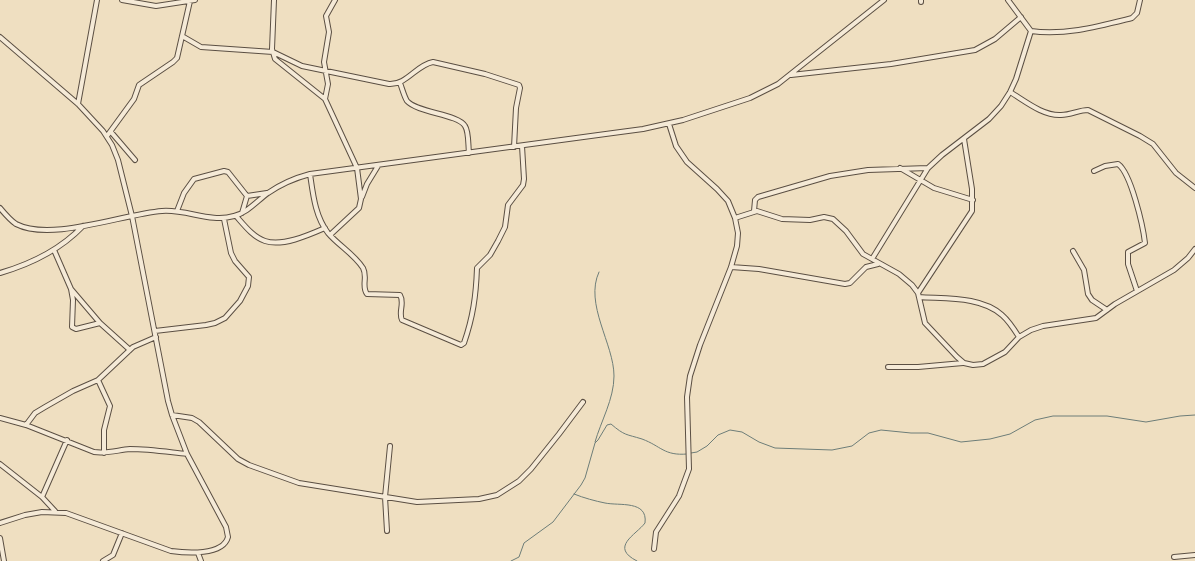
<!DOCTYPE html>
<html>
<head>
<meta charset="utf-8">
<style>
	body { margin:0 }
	canvas { display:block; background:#efdfc1 }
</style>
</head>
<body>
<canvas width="1195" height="561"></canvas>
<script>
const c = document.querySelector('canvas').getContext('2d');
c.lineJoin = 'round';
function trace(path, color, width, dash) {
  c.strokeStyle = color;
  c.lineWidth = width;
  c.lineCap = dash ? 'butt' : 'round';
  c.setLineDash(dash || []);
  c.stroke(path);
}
const stream = new Path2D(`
	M595 442C601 421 614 399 614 376 614 344 584 304 599 272
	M691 453 697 452 707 446 718 435 730 430 742 432 759 442 775 448 832 450 852 446 869 433 881 430 911 433H928L961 442 990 439 1010 434 1035 420 1053 416H1107L1146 422 1180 416 1195 415
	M574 494C584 498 595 501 605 503 619 506 648 500 645 523 636 535 609 547 637 561
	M511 561 519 557 524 543 553 522 581 485 585 478 595 443 598 440 607 425 611 424C625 436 626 434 642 439 661 446 664 456 687 454`);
const street = new Path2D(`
	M122 0 156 6 195 0
	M274 0 272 49 275 59 325 99
	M921 0V2
	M1031 31C1064 36 1100 26 1132 18L1137 13 1140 0
	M182 36 201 47 273 52 302 66 389 84C407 85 416 65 433 62L485 74 519 85 520 88 516 108 514 147
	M0 37 78 104 103 131 112 145 118 160 132 216 168 401 172 415 187 454 226 527 228 537C223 556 186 553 171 551L66 513 42 512 25 515 0 523
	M791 75 891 64 975 50 995 39 1021 17
	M400 83C402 88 404 96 407 101 418 113 458 114 465 126 469 132 468 145 469 153
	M1010 92C1025 101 1043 116 1061 115 1071 115 1079 110 1088 110L1140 136 1153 144 1176 173 1195 188
	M78 104 97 0
	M111 132 135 160
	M107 136 134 99 139 85 173 62 177 58 190 1
	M900 168 934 188 973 200
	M1094 171 1105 166 1118 164C1131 173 1143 226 1145 243L1128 252V264L1137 291
	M310 174C313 194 315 216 328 233 338 245 354 254 363 268 368 277 361 286 367 294L400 295C405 303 398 312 402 320L461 345 464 343C473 317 476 296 477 268L490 255 498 241 505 227 508 205 523 185 524 179 522 146
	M362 197 367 184 378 166
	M0 208C5 214 10 220 16 224 51 242 123 214 162 211 187 209 210 223 234 216 247 213 257 201 268 193 281 184 295 178 310 174L613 133 643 129 683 120 750 98 778 84 884 0
	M177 211 184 193 194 179 224 171 228 172 247 196 267 193
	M754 211 755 200 758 197 830 176 868 170 928 168
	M242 213 247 196
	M236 216C244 225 253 237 265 241 282 247 309 235 325 228
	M735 218 757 211 782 219 810 220 824 217 833 219 846 231 863 254 899 274 912 285 918 293 925 323 957 357 964 363 973 365 983 364 1005 352 1019 337 1031 330 1043 326 1096 318 1115 304 1174 270 1188 258 1195 249
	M330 235 359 208 361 199 357 168 325 99 328 84 324 62 329 32 326 16 335 0
	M54 250 71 289 73 300 72 327 76 329 100 323 130 350
	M1073 251 1084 270 1088 294 1092 300 1107 310
	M872 259 928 168 942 155 989 119 1001 106 1010 92 1016 79 1031 31 1008 0
	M731 267 759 269 845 284 850 283 866 267 878 264
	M0 273C31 264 61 249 83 226
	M71 289 100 323
	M918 293 972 211V189L964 139
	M919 297C945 299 981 296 1002 315 1009 321 1014 329 1019 337
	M155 331 206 325 215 323 225 318 240 301 248 286 249 277 235 261 231 253 224 219
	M888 367H918L963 363
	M98 380 110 406 104 430V453
	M172 415 192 418 199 422 238 459 249 465 299 483 417 502 479 499 497 495 519 481 531 469 559 434 583 402
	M0 418 26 425 94 452C107 454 118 450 130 449 149 449 168 452 187 454
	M26 425 35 413 45 407 73 391 98 380 133 347 156 337
	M0 464 42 497 55 511
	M42 497 67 440
	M387 531 385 497 390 446
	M0 538 4 561
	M654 549 656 532 679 496 689 469 687 397 690 376 700 345 731 267 737 246 738 233 735 218 728 201 717 189 687 162 676 146 669 124
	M198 553 201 561
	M1174 557 1195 555
	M103 561 113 555 122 533`);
trace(stream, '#6d7d78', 1);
trace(street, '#5b4f43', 6);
trace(street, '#f5ead7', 4);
</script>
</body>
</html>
